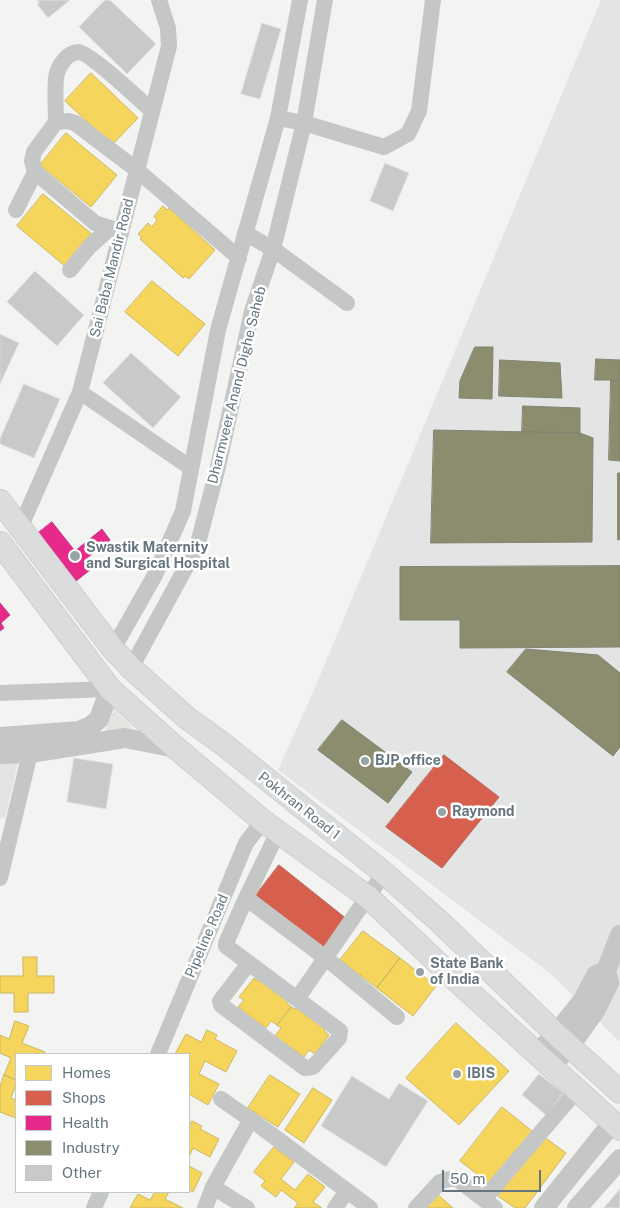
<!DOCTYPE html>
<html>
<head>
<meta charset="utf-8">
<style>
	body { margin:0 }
	#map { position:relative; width:620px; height:1208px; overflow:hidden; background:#f3f3f1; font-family:"Public Sans",sans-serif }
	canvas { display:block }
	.legend { position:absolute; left:15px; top:1053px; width:175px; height:140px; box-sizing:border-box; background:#fff; border:1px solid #c1c8cc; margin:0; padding:6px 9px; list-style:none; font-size:15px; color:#65767f }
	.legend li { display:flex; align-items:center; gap:10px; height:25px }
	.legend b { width:25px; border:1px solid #c1c8cc }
	.scale { position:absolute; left:442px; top:1170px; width:99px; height:22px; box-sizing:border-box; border:2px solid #65767f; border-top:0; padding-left:6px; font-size:15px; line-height:18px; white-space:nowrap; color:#65767f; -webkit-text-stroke:4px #fff; paint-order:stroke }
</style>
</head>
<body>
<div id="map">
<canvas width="620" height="1208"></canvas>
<ul class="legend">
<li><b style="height:14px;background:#f6d55c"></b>Homes</li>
<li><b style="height:14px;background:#d6604d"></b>Shops</li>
<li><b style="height:14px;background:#e7298a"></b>Health</li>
<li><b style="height:14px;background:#8c8c6e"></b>Industry</li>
<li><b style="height:14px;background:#c8caca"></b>Other</li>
</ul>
<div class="scale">50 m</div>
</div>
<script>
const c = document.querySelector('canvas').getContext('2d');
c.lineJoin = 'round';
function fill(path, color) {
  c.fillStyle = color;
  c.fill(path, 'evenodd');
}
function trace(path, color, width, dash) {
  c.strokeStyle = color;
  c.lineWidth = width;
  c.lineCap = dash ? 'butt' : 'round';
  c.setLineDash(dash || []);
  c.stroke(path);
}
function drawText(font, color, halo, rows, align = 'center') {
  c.font = font + ' "Public Sans",sans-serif';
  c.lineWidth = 5;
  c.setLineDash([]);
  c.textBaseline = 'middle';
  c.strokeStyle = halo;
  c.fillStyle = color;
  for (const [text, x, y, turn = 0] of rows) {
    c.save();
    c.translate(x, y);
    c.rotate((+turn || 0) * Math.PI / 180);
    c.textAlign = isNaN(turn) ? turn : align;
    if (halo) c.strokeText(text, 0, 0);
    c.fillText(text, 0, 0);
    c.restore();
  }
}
const built = new Path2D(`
	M601 0H620V1042L550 973 278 770 314 690Z
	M18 763 5 818 0 819V764Z`);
const green = new Path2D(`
	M114 710 133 727 104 733Z`);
const homes = new Path2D(`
	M91 73 138 118 112 145 65 101Z
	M66 133 117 175 91 207 40 165Z
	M43 194 93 235 66 267 17 226Z
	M163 206 167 210 169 208 215 250 189 279 185 276 183 278 140 239 142 237 138 234 148 223 152 227 157 220 154 217Z
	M152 281 205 324 178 356 125 312Z
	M363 931 400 958 377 988 340 960Z
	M23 957H37V976H54V993H28V1012H14V993H0V976H23Z
	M400 958 436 986 413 1016 377 988Z
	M263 976 290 997 286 1002 291 1007 277 1025 271 1021 266 1028 238 1007 244 1000 239 997 254 978 258 981Z
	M300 1003 329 1025 324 1031 329 1035 315 1054 309 1050 304 1057 275 1036 281 1028 277 1025 291 1007 295 1009Z
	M15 1021 29 1026 22 1043 45 1052 44 1054H16V1080L4 1075 11 1058 0 1053V1035L9 1039Z
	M456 1023 509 1071 459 1125 406 1078Z
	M207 1030 217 1035 215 1039 237 1051 226 1072 205 1061 199 1074 219 1084 208 1105 189 1094V1054H175L186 1034 201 1042Z
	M4 1075 16 1080V1084L11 1098 16 1100V1118L0 1112V1087Z
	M270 1075 300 1094 278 1127 248 1108Z
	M313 1088 332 1100 304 1143 285 1130Z
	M502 1107 532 1131 490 1184 460 1161Z
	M192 1121 202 1126 200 1129 219 1139 210 1157 193 1148 189 1157V1128Z
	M543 1136 566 1153 525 1208H515L498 1196Z
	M274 1147 294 1162 281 1179 295 1190 308 1174 325 1187 313 1202 322 1208H294L298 1203 281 1190 276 1197 261 1186 265 1181 254 1172Z
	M189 1166 202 1173 193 1192 189 1190Z
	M155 1192H169L165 1199 183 1208H130L138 1194 150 1200Z
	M436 1193 453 1208H423Z`);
const shops = new Path2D(`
	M444 755 499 797 442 868 386 827Z
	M279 865 348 920 325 949 256 895Z`);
const health = new Path2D(`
	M52 522 75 551 102 529 110 540 83 561 90 570 76 581 38 533Z
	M0 603 10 615 1 623 4 628 0 631Z`);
const industry = new Path2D(`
	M475 347H493L492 399 459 398 460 381Z
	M596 359 620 360V380H595Z
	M500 360 560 363 562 398 499 396Z
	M611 380H620V461L609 460Z
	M523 406 580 408V433L522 432Z
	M434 430 580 433 593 438 592 542 431 543Z
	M618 473H620V539L618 540Z
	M620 566V647L460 648V620H400V567Z
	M526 649 598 655 620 673V747L613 756 507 672Z
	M342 720 412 772 388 803 318 750Z`);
const building = new Path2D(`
	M37 0H70L48 18 37 4 39 3Z
	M105 0H110L156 44 127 74 79 27Z
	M262 23 281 29 260 99 241 94Z
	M385 163 409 173 393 211 370 201Z
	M35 271 84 315 57 346 7 302Z
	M0 334 19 343 0 384Z
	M131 353 181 397 153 428 103 383Z
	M24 384 60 399 34 458 0 444V439Z
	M74 758 113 764 106 809 67 802Z
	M539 1074 563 1093 546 1115 522 1095Z
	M352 1076 389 1099 399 1083 428 1101 386 1167 321 1126Z
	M620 1189V1208H604Z`);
const minor = new Path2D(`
	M278 118 304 123 384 147 408 134 419 111 433 0
	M56 122C56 110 54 83 57 73 60 64 67 53 78 52 89 52 141 101 152 111
	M16 210 35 172
	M120 231 95 223 35 172 32 161 34 152 56 122 68 121 75 123 137 170 239 258
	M245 233 273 249 347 303
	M70 270 89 247 110 228
	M80 392 191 468
	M20 528 80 392 169 46 168 28 159 0
	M113 649 155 575 183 511 218 330 278 118 300 0
	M131 668 197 547 218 467 252 311 273 249 304 123 325 0
	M0 693 110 689
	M0 878 30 753V741
	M246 898 278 832
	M249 963 220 1001 221 1005 305 1068 313 1067 339 1038 340 1031 297 999 384 873
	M297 999 226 946V943L246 898 327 959 397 1017
	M158 1054 246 843 263 821
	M221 1099 264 1129 370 1208
	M213 1187 247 1208
	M484 1199 577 1090
	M94 1208 101 1192
	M205 1208 213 1187 250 1121
	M335 1208 347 1191
	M416 1208 440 1182 449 1179H457L495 1208`);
const tertiary = new Path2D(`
	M0 737 79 731 91 726 99 719 110 689
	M0 754 30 753 125 738 176 748
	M537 1053 556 1034 583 1000 596 975 606 971
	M551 1066 570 1046 595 1011 609 983 606 971 620 935
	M544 1208 613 1122
	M577 1208 620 1159`);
const secondary = new Path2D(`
	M0 501 113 649 131 668 187 718 223 744 384 873 440 922 556 1034 620 1092
	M0 543 110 689 176 748 263 821 368 897 457 981 620 1129`);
const markers = [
	[75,556,6,"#97a2a7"],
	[365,761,5,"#97a2a7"],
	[442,812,5,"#97a2a7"],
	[420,972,5,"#97a2a7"],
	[457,1074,5,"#97a2a7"]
];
const streetNames = [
	["Sai Baba Mandir Road",112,268,-76],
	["Dharmveer Anand Dighe Saheb",237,385,-76],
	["Pokhran Road 1",299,806,38],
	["Pipeline Road",207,936,-67]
];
const poiNames = [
	["Swastik Maternity",86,548],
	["and Surgical Hospital",86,564],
	["BJP office",375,761],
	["Raymond",452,812],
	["State Bank",430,964],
	["of India",430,980],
	["IBIS",467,1074]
];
fill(built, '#e3e4e4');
fill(green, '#e2e4df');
fill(homes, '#f6d55c');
trace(homes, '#cab866', 1);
fill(shops, '#d6604d');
trace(shops, '#b4675c', 1);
fill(health, '#e7298a');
trace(health, '#c04087', 1);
fill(industry, '#8c8c6e');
trace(industry, '#808573', 1);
fill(building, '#c8caca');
trace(building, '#e2e2e1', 1);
trace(secondary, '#cecfcf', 24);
trace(minor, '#c5c7c7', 16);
trace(tertiary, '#c5c7c7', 20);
trace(secondary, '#dbdcdd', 22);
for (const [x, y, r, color] of markers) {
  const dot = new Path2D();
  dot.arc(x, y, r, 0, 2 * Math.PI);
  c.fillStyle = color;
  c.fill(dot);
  trace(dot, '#fff', 2);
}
drawText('14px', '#65767f', '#fff', streetNames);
drawText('bold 14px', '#65767f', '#fff', poiNames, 'left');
</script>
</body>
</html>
